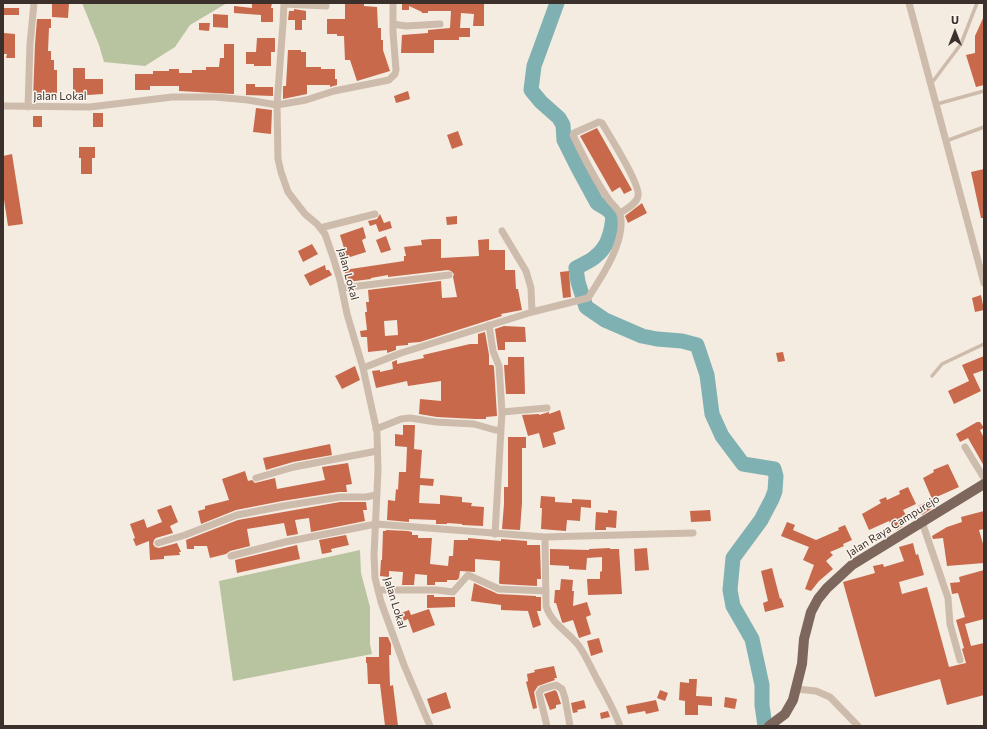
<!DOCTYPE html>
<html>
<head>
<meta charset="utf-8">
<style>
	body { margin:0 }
	#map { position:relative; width:987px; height:729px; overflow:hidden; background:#f4ebe1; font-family:Commissioner,sans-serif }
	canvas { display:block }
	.frame { position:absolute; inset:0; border:4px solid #3b302b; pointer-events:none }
	.north { position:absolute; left:935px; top:12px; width:40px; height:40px; -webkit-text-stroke:3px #fbf5ee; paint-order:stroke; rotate:0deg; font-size:11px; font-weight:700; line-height:16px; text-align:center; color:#3b302b }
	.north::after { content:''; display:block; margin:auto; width:14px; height:18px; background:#3b302b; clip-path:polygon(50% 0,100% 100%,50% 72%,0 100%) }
</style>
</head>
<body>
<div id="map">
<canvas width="987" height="729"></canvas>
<div class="frame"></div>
<div class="north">U</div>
</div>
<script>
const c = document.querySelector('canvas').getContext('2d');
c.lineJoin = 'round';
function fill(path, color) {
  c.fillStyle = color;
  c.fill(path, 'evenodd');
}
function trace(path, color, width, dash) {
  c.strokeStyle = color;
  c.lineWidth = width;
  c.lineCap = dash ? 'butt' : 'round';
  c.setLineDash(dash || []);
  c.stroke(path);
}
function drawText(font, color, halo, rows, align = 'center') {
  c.font = font + ' Commissioner,sans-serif';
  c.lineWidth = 3;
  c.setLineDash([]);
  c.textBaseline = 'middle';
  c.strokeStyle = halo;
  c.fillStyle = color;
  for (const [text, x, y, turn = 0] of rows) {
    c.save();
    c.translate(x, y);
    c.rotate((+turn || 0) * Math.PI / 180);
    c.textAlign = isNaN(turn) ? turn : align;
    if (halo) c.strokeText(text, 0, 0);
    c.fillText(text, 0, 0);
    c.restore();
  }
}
const green = new Path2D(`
	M82 3H227L190 25 175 47 145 66 104 62 99 45Z
	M360 550 361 573 370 607V644L372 654 233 681 219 581Z`);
const river = new Path2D(`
	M557 3 534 66 531 90 541 102 559 118 563 125 564 140 578 168 597 203 607 209 613 215C612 230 608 247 596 256 591 261 583 264 576 268L578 282 586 307 605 320 642 336 657 339 682 341 697 345 707 375 712 414 722 436 743 464 774 469 776 476 775 491 772 499 761 520 733 558 730 590 733 606 752 639 762 685V705L765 726`);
const building = new Path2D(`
	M52 3H69L68 18 52 17Z
	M252 3H272L271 8H273V22H261V15L234 13V6L252 8Z
	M345 3H364V6L377 7 378 28H381V40H383V50L390 71 357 81 350 60H345L344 36H337V34H327V19H345Z
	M402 3H484V26H473L474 14 461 13 460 28H470V37H459V40H434V53H401L402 35 428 33V30L450 28 451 11H428V13H422V12L409 6V10H402Z
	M3 8H19V15H3Z
	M294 9 306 11V20H302V30H295V20H288L289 11H294Z
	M213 14 228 15V28L213 27Z
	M984 16V85L976 87 966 55 975 53V36Z
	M37 19H51V28H49L48 51H51V60H54V70H57V98L33 99 35 44Z
	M199 23H210L209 31 199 30Z
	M4 33 15 34V58H6L7 54H3Z
	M257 38H275V52H271V66H254V64H246V52H256Z
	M224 44H234V94L179 91V86H150V90H135V74H153V71H169V69H179V73H192V70H206V67H219L220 58H224Z
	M288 50H301V52H306V67H321V69H335V79H337V85L330 87V85H307V94L283 99V86H286Z
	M73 68H85V79H103V94L73 96Z
	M246 84H255V87H273V96L246 95Z
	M408 91 410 99 396 103 394 96Z
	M256 108 272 110 271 134 253 132Z
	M93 113H103V127H93Z
	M33 116H42V127H33Z
	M597 128 632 190 624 194 620 187 612 192 580 136Z
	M458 131 463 145 452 149 447 135Z
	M79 147H95V158H92V174H81V158H79Z
	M12 154 23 224 8 226 3 193V156Z
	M984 169V218H981L971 172Z
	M642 203 647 213 628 223 625 216Z
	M380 214 384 223 390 221 392 228 379 232 376 224 370 226 368 221 377 219Z
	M457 216V224L447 225 446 217Z
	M363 227 366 238 362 240 366 252 347 258 340 235Z
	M386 236 391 250 381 253 376 240Z
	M431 239H441V258L479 256 478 240 489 239V250H505V270H515L516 289H518L522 310 501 314 502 316 420 342 408 343V345L396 346V350L387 353V350L368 352 367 337H361L360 331 367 330 365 312H367L366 302H369L368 290 441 281 442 298 457 297 453 277 454 274 451 271 448 270 388 277V275L371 278V279L347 282 344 270 404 261V256H406L404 247 422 245 421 240ZM397 320 398 335 385 336 384 321Z
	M312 244 318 254 303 262 298 251Z
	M325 265 326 270H329L332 275 310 286 304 275Z
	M569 271 571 297 563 298 560 272Z
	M981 295 984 310 975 312 972 298Z
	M504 326 525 327 526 342H505V350H498L495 329Z
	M485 332 489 355V365H493L494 367 497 416 486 417V419H475L437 417 419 414 420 399 441 401V381L408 386 407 381 376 388 372 371 380 370V372L393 369 392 362 397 360V364L424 358 423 355 470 344H478V334Z
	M783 352 785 361 778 362 776 353Z
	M984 356V370L973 374 981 391 954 404 948 391 969 381 962 365Z
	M508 357H524L525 394H506L504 365H508Z
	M355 366 360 380 342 389 335 376Z
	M560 410 565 429 553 433 556 444 543 448 539 433 528 436 522 415 539 414V415L549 412V414Z
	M977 422H980L984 428 980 430 984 438V466L968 438 960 442 956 434Z
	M403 425H415L414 449 422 450 420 478 434 479 433 486 420 485 419 503 440 504V495L462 497V502L472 503 471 506 484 507 483 526 462 525V524L447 523V524H436V520L409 519V522L387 520 388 500 395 501 396 489 398 490 399 472H406L407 447 395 446V434L403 435Z
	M508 437H526V448H522V503L520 530 502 529 504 504V487H508Z
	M330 444 332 455 293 462 266 470 263 458Z
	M348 463 352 484 346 485 347 492H339L282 501 236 510 201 524 198 511 205 509V506L229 500 222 479 245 471 248 481 252 480 255 483 275 478 277 489 325 480 322 467Z
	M948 464 959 487 932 499 923 478 934 472 933 470Z
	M908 487 916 504 903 510 907 517 900 520 903 526 897 530 893 521 890 523 889 521 869 530 862 514 881 503 879 500 886 497 887 500 900 494 899 491Z
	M541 496 555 497V502L572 503V499L591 500V508L581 507 580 521 567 520 566 531 541 529 542 508H540Z
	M928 501 931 509 922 515 918 506Z
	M340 502H366L367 510H363L365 521 311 532 309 518 295 520 298 534 287 536 284 523 247 529 250 546 230 551 226 554 210 558 207 546H194V549H187L186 540 238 520Z
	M171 505 178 522 170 526 173 533 156 538 154 540 153 544 155 547 159 548 177 543 181 552H179L180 555 164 556V559L150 560 149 541 136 546 133 539 135 538 130 524 144 519 147 528 162 522 157 510Z
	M608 510 617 511 616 528 606 527V530H595L596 512 608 513Z
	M710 510 711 521 691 522 690 511Z
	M984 511V529L979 530 984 547V563L947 566 943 538 933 539 932 536 947 527 962 522 961 517Z
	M787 522 795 525 793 530 816 540 839 530 838 528 845 525 852 540 843 544 844 546 830 552 833 555 826 561 833 569 819 581 811 591 805 589 814 565 803 560 809 547 781 536Z
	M386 530 408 531 412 532V535H418V538H432L430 564 448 566 449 556H453L454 540H468V538L501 541V539L527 541V545H540L541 579H537V586L500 584 499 583 500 561 475 559V572L460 571 459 578 457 580H447V582H435V585H427V575L415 574 414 585H402L403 572 389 571V577L380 576 381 560H382L383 531H386Z
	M346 535 349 545 331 549 332 552 322 554 319 540Z
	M913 543 916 555 918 554 924 575 899 582 902 594 927 587 949 667 966 663 962 649 964 648 956 620 965 617 958 593 952 594 950 583 960 582 959 577 984 570V619L965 624 971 646 984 643V695L947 705 940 679 875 697 843 582 875 573 873 566 883 564 884 567 904 561 899 547Z
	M297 545 300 559 237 573 235 560Z
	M610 548V549H619L622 594 588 595 587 579H600V572L602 571V557L587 558 586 570 569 569V566L550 565V549L589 550V549Z
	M647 548 649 570 635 571 634 549Z
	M772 568 780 599 781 598 784 607 765 612 763 603 768 601 761 571Z
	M561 579 573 580 572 591H574L573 606 587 602 591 615 586 617 591 634 579 638 573 620 563 623 562 622 556 603H554L555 590H560Z
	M474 583 498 594 536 596V597H541V611H537L541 625 533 628 528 611 501 610V605L471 601Z
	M427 595H434V597H455V607L427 608Z
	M429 609 435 625 413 633 408 619 399 623 396 615 409 610 411 615Z
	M379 637H388L391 644V655H389L390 686 393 685 398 726H385L380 684H368L367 663H366V657H379Z
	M599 638 603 652 591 656 587 641Z
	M554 666 557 678H554L555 680 538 686 534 692 537 708 533 709 526 682 528 681 527 674 535 672 534 670Z
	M689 679H697L696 696 712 697V706L698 705V715H685V701L679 700 680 682 689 683Z
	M555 690 557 692 561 704 556 705V708L550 710 544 694Z
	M660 690 668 693 665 701 657 698Z
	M446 692 451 708 432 714 427 699Z
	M725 697 737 699 735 709 724 707Z
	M584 700 586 708 577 710 578 712 573 713 571 703Z
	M656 700 659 711 646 714 645 711 628 714 626 706Z
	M608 711 610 717 601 719 600 713Z`);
const service = new Path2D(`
	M931 84 961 44 977 3
	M937 104 984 91
	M946 141 984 127
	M932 376 942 364 984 344`);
const minor = new Path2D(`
	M284 3 283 23 277 105 278 159 281 172 288 192 305 214 317 224 325 234 333 257 340 280 347 314 363 368 377 432 378 470 374 555 375 578 381 602 404 665 430 726
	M909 3 984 283
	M284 4 326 6
	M393 24 406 26 440 24
	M3 106 90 107 172 97H215L248 100 277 105 306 100 334 91 389 80 395 74 396 70 393 32V3
	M28 107 30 44 34 3
	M320 228 375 214
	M342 288 449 275
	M532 312 588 298C601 278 627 240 620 214 618 208 610 203 607 197 594 178 583 156 573 135L574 133 599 122 602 123C609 135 641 185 638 196 637 204 626 209 620 213
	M489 325 493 351 499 366 502 412
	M363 368 401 353 532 312 531 288 526 271 502 231
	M376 429 401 419 410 418 436 422 474 424 495 430H501
	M965 447 984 478
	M256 478 294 467 377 451
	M922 522 948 598 950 624 960 660
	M495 534 502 412 547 408
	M545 537 546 606C552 625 568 631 579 646 586 656 591 668 597 679 605 694 614 709 620 726
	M158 543 185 535 237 515 283 506 340 497H366L376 495
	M231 556 285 542 376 524 545 537 693 533
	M378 590H437L453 592 468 575 499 589 546 591
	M796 689 816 691 830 697 858 726
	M547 726 539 693 542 689 556 685 562 689 565 698 570 726`);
const primary = new Path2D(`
	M769 726 785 714 793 700 802 664 804 639 811 612 818 599 827 588 852 565 984 484`);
const streetNames = [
	["Jalan Lokal",60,96],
	["Jalan Lokal",348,274,75],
	["Jalan Raya Campurejo",893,526,-32],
	["Jalan Lokal",395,603,73]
];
fill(green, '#b8c4a0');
trace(river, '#7fb0b2', 15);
fill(building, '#c8694b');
trace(service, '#cdbbac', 3.5);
trace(minor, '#cdbbac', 7);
trace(primary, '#7d675c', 10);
drawText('11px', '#3b302b', '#fbf5ee', streetNames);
</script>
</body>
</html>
